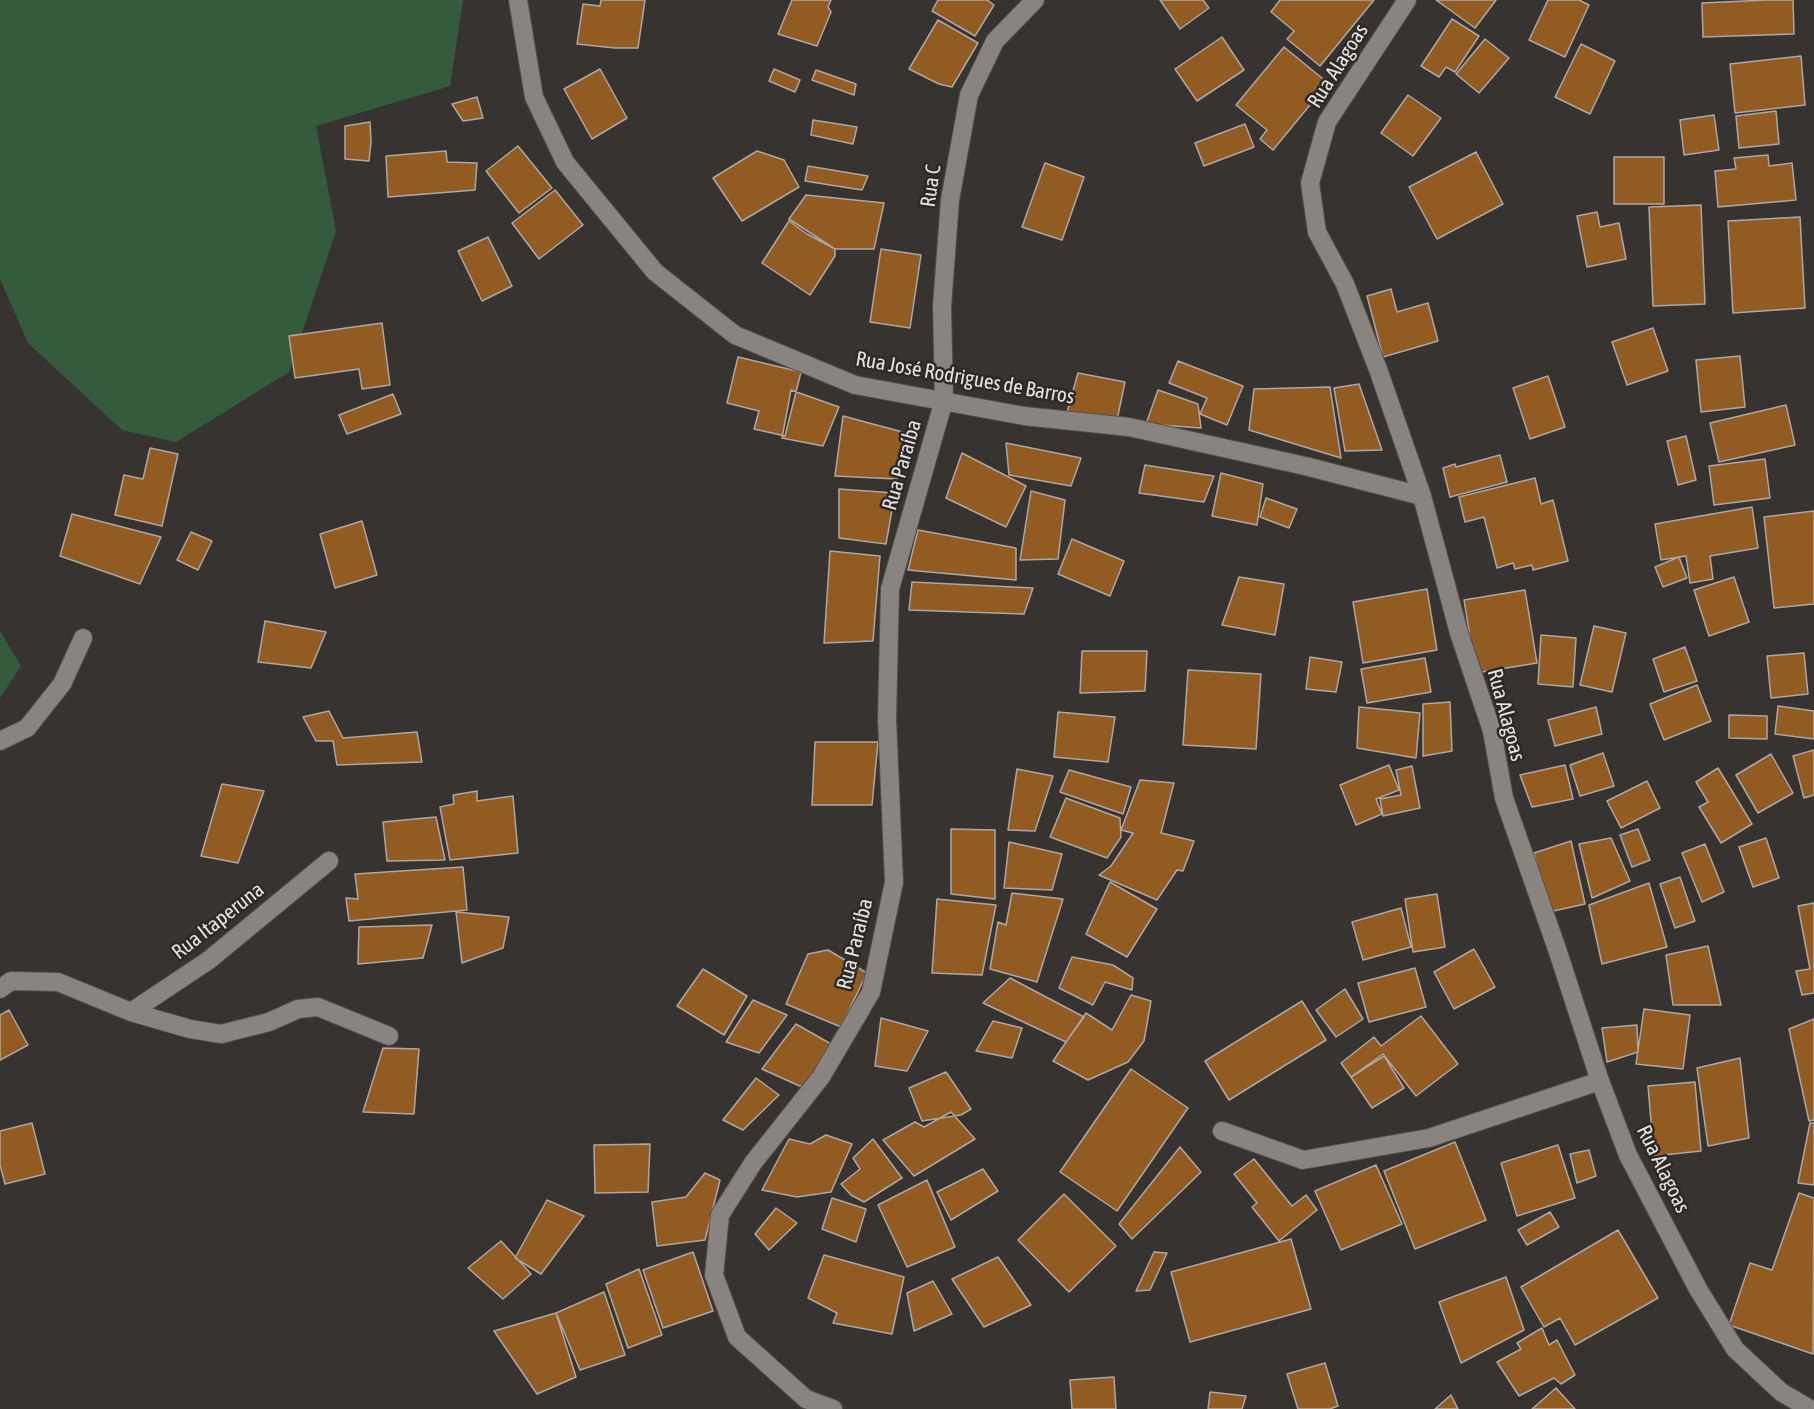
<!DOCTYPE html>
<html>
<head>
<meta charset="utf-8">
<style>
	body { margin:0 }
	canvas { display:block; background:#373330 }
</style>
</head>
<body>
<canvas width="1814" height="1409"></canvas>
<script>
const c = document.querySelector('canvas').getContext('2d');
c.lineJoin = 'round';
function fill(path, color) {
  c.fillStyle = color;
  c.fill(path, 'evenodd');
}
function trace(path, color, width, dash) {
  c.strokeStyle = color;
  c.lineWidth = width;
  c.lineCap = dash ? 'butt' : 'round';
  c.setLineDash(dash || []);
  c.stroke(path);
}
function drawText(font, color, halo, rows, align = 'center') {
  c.font = font + ' "Asap Condensed",sans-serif';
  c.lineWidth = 5;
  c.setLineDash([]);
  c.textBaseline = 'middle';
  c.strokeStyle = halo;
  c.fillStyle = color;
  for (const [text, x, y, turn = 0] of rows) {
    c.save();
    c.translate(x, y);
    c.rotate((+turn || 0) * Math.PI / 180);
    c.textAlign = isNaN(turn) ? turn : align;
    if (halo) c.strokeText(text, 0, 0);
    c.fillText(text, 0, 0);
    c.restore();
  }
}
const green = new Path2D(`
	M0 0H463L450 86 316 126 336 231 289 372 176 442 122 430 28 343 0 279Z
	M0 631 21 666 0 698Z`);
const building = new Path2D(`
	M601 0H645L638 48H615L577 44 583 4 600 6Z
	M792 0H831L828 7 831 12 817 46 778 34Z
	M938 0H987L994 5 975 36 932 11Z
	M1160 0H1203L1209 8 1180 29Z
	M1280 0H1374L1320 66 1287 39 1294 31 1271 12Z
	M1436 0H1496L1475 28Z
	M1548 0H1579L1589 5 1565 57 1529 40Z
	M1766 0H1793L1794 34 1703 37 1702 3Z
	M1452 19 1479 36 1455 72 1446 67 1439 77 1421 66Z
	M938 20 978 43 952 87 939 84 909 69Z
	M1222 37 1244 70 1197 101 1175 69Z
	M1485 39 1509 58 1479 93 1456 74Z
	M1581 44 1615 61 1590 114 1555 97Z
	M1284 47 1328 83 1273 150 1260 139 1267 130 1236 105Z
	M1801 56 1805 105 1735 113 1730 64Z
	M600 69 627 118 592 139 564 89Z
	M774 69 800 80 795 92 769 81Z
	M816 70 856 84 854 95 812 80Z
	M1408 95 1441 118 1413 156 1381 133Z
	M477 97 483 118 463 121 452 104Z
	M1776 111 1779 144 1739 148 1736 116Z
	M1714 115 1719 150 1684 155 1680 120Z
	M813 120 857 127 853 144 811 135Z
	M370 122 371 142 369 161 345 159V126Z
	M1245 124 1254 147 1204 166 1195 143Z
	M518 146 552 188 519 213 486 171Z
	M446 151 447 162 477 163 475 190 388 197 386 156Z
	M757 151 784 160 799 187 742 221 713 178Z
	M1476 152 1503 204 1437 239 1409 187Z
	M1768 155 1769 166 1792 163 1796 200 1718 207 1715 171 1736 169 1734 158Z
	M1614 157H1664V204H1614Z
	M1045 163 1084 177 1062 240 1022 227Z
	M808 166 868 176 862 190 805 181Z
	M555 190 583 225 539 259 512 223Z
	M806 195 884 203 874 249H835L789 219Z
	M1701 205 1705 304 1653 306 1649 207Z
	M1597 212 1600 227 1619 223 1626 259 1587 267 1577 216Z
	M1800 217 1805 308 1733 313 1728 221Z
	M789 221 807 234 835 249V256L810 295 762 263Z
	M488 237 512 286 482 301 458 251Z
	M881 249 921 255 910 328 870 322Z
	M1391 289 1397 312 1428 303 1438 341 1383 357 1367 296Z
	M382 323 390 385 362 389 359 369 295 378 289 336Z
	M1653 328 1668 371 1627 385 1612 342Z
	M1740 356 1745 407 1701 412 1696 360Z
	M738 357 801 372 785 436 754 429 759 411 727 403Z
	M1178 361 1243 386 1227 425 1200 414 1207 398 1169 383Z
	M1078 373 1125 382 1117 420 1066 416Z
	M1548 376 1565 427 1530 439 1513 388Z
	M1359 384 1382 450 1345 451 1334 388Z
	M1330 387 1341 458 1249 430 1254 389Z
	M791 390 839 407 823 446 782 438Z
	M1158 390 1198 404 1201 428 1146 424Z
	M393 394 401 414 347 434 339 415Z
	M1786 405 1795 445 1719 462 1710 423Z
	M843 416 910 434 897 479 835 476Z
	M1686 436 1696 480 1678 485 1667 441Z
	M1006 443 1081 458 1071 486 1009 475Z
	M150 448 178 454 162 526 115 515 124 475 143 479Z
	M962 453 1026 486 1006 527 946 498Z
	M1500 455 1507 482 1450 497 1443 468 1455 464 1456 467Z
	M1765 459 1770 498 1714 505 1709 466Z
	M1145 465 1214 476 1204 502 1139 493Z
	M1221 473 1263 484 1257 525 1212 516Z
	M1535 478 1541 504 1553 500 1568 561 1533 570 1532 565 1515 569 1513 563 1497 568 1484 517 1465 522 1459 497Z
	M839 489 895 493 886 544 839 538Z
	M1031 491 1065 500 1058 559 1020 560Z
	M1266 498 1297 509 1289 528 1260 517Z
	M1752 507 1758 548 1710 556 1713 579 1690 583 1686 556 1661 560 1655 524Z
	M1814 511V604L1774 608 1764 517Z
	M72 514 161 537 140 584 60 556Z
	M362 521 377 575 335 588 320 534Z
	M918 530 1016 548V580L908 570Z
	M191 532 212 541 198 570 177 560Z
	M1072 539 1124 561 1110 596 1058 574Z
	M830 551 880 556 873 641 824 643Z
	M1679 557 1687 578 1663 587 1655 567Z
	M1239 577 1284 584 1275 635 1222 625Z
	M1734 577 1749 622 1709 636 1694 590Z
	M912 582 1033 588 1024 614 909 610Z
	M1427 589 1437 650 1363 663 1353 602Z
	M1525 590 1537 663 1476 673 1464 600Z
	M265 621 326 632 311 668 258 662Z
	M1594 626 1626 633 1612 692 1580 685Z
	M1541 635 1576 638 1573 687 1538 684Z
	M1685 647 1697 681 1664 692 1653 659Z
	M1082 651H1147L1145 691 1080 693Z
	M1804 653 1808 694 1771 698 1767 656Z
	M1310 657 1342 662 1336 692 1306 689Z
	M1425 658 1431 692 1367 703 1361 669Z
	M1188 670 1261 674 1256 749 1183 745Z
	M1697 685 1711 721 1664 740 1650 704Z
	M1450 702 1452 751 1423 756V704Z
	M1778 706 1814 711V739L1775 734Z
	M1359 707 1420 713 1416 758 1357 748Z
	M1596 707 1602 734 1555 746 1548 720Z
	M329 711 343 738 417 732 422 762 337 765 333 741H316L303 717Z
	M1058 712 1115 717 1108 762 1054 757Z
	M1729 715 1767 716V739L1729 738Z
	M815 742H878L872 805H812Z
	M1814 750V795L1804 798 1793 756Z
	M1603 753 1614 786 1580 796 1570 765Z
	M1771 754 1793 793 1758 813 1736 775Z
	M1389 765 1399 790 1376 799 1382 814 1356 825 1340 785Z
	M1565 765 1573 799 1532 807 1520 775Z
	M1412 766 1420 808 1383 816 1380 799 1401 795 1396 770Z
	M1718 768 1752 824 1721 843 1699 807 1708 802 1696 782Z
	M1017 769 1053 776 1035 831 1008 830Z
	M1069 770 1131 787 1123 814 1060 792Z
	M1140 780 1174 783 1161 833 1194 841 1183 871 1177 870 1157 900 1099 875 1111 866 1133 833 1121 830Z
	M1647 781 1660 808 1621 828 1607 801Z
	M222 784 264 791 238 863 201 856Z
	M477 791V801L513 796 518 853 450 860 440 807 454 804 453 795Z
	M1066 798 1120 818 1121 837 1107 858 1050 837Z
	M436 817 445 860 387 861 383 822Z
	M951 829 995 830V899L951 894Z
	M1638 829 1650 860 1632 867 1620 835Z
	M1611 838 1630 881 1592 898 1579 844Z
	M1766 838 1779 878 1753 887 1739 847Z
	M1571 841 1585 904 1549 912 1534 853Z
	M1009 842 1062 854 1052 890 1004 888Z
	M1705 844 1724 892 1702 902 1682 853Z
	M463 867 467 910 349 921 346 898 358 899 355 874Z
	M1680 877 1695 921 1675 928 1660 884Z
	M1110 882 1157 909 1127 957 1086 934Z
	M1649 883 1667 947 1602 964 1589 905Z
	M1012 893 1063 899 1037 982 990 969 998 922 1006 925Z
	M1437 894 1445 947 1413 952 1405 899Z
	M937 899 996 905 982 975 932 973Z
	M1814 903V993L1802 995 1796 971 1810 969 1798 906Z
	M1401 908 1411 947 1363 960 1352 922Z
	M456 912 509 917 503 948 462 963Z
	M432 925 423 958 358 964 359 927Z
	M1708 946 1721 1005H1673L1666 955Z
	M1474 949 1495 987 1454 1009 1434 972Z
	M828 950 867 973 841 1027 786 1004 808 954Z
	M1072 957 1113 965 1133 978 1132 990 1105 982 1093 1005 1059 988Z
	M1415 968 1426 1007 1369 1022 1358 983Z
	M703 969 747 996 724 1035 677 1006Z
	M1010 978 1084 1017 1066 1042 983 1003Z
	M1345 989 1363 1019 1336 1037 1316 1010Z
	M1131 995 1151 1001 1144 1041 1128 1062 1088 1080 1053 1061 1086 1013 1112 1030Z
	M753 1000 787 1015 759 1053 726 1042Z
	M1302 1001 1326 1040 1229 1100 1205 1061Z
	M1644 1009 1690 1015 1683 1069 1636 1064Z
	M9 1010 28 1045 0 1060V1015Z
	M1421 1016 1458 1064 1416 1096 1383 1054 1351 1077 1341 1063 1374 1037 1381 1046Z
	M881 1018 928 1031 907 1071 875 1066Z
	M1814 1019V1120L1809 1121 1789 1029Z
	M993 1021 1022 1028 1012 1058 976 1051Z
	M796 1024 831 1044 804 1088 762 1069Z
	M1637 1025 1638 1052 1607 1062 1602 1028Z
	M383 1048 419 1049 414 1114 363 1112Z
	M1384 1056 1404 1088 1372 1108 1351 1077Z
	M1740 1058 1749 1138 1708 1146 1697 1068Z
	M1131 1069 1188 1108 1117 1211 1060 1172Z
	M946 1072 971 1109 961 1115 922 1121 909 1088Z
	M756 1078 779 1095 743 1130 723 1120Z
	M1695 1082 1701 1151 1654 1156 1648 1086Z
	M951 1112 975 1139 914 1176 883 1140 915 1122 924 1127Z
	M32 1123 45 1174 5 1184 0 1165V1131Z
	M1810 1123H1814V1185L1798 1183Z
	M826 1135 852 1144 831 1192 797 1197 762 1190 789 1139 810 1144Z
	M873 1139 902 1178 864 1202 851 1195 841 1184 860 1169 853 1158Z
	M1455 1142 1486 1220 1415 1249 1384 1171Z
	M650 1144 648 1192 595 1193 594 1145Z
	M1558 1145 1575 1198 1517 1216 1501 1163Z
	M1180 1147 1201 1172 1132 1239 1119 1224Z
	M1589 1150 1596 1176 1577 1183 1570 1154Z
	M1254 1159 1292 1206 1306 1195 1317 1210 1279 1241 1252 1207 1257 1203 1234 1174Z
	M1376 1165 1402 1224 1341 1250 1315 1191Z
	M983 1169 998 1191 951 1220 937 1192Z
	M705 1173 720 1180 705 1240 657 1246 652 1202 686 1197Z
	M927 1180 955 1247 907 1267 878 1205Z
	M1799 1193 1814 1198 1813 1354 1729 1325 1750 1263 1772 1270Z
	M1064 1194 1116 1246 1069 1292 1018 1240Z
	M832 1198 866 1209 856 1242 822 1229Z
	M547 1200 584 1216 541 1274 515 1258Z
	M776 1208 797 1223 769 1250 755 1234Z
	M1550 1212 1559 1227 1527 1245 1518 1230Z
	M1618 1230 1658 1298 1575 1345 1560 1318 1544 1327 1521 1287Z
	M1291 1239 1311 1309 1190 1342 1171 1272Z
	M501 1241 531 1274 503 1299 468 1268Z
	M693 1252 713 1311 663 1328 643 1270Z
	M1154 1252 1167 1253 1150 1290 1136 1291Z
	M824 1255 904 1277 892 1334 833 1323 837 1313 808 1298Z
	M998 1257 1031 1305 984 1327 952 1279Z
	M639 1269 662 1335 628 1348 606 1284Z
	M1506 1277 1524 1330 1461 1363 1439 1302Z
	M933 1281 952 1314 914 1331 907 1293Z
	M604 1292 625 1355 580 1370 556 1313Z
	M556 1313 576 1377 537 1394 494 1331Z
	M1542 1328 1549 1345 1557 1340 1575 1375 1561 1384 1554 1378 1519 1396 1497 1362 1521 1349 1517 1343Z
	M1325 1363 1338 1406 1330 1409H1298L1287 1374Z
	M1114 1377 1116 1409H1072L1070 1380Z
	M1556 1388 1575 1409H1532Z
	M1210 1392 1246 1396 1242 1409H1208Z
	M1451 1395 1458 1409H1435Z`);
const minor = new Path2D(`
	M518 0 534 97 565 162 655 272 735 335 855 385 1024 416 1129 427 1305 466 1422 496
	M1407 0 1327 122 1310 183 1317 232 1345 284 1379 372 1422 496 1459 633 1492 731 1504 798 1557 949 1600 1081 1628 1155 1698 1289 1735 1349 1781 1392 1810 1409
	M0 741 27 728 62 684 83 638
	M0 989 11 981 58 982 131 1012 190 1029 221 1034 269 1022 298 1009 318 1007 389 1036
	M131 1012 209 960 329 861
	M1222 1131 1303 1160 1429 1138 1600 1081
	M833 1409 806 1399 737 1337 714 1275 720 1215 753 1163 821 1077 871 992 894 882 887 719 890 589 944 400 942 306 950 200 969 95 995 41 1035 0`);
const streetNames = [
	["Rua Alagoas",1338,66,-58],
	["Rua C",931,186,-82],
	["Rua José Rodrigues de Barros",965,378,10],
	["Rua Paraíba",902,465,-74],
	["Rua Alagoas",1506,715,75],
	["Rua Itaperuna",218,921,-38],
	["Rua Paraíba",855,944,-76],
	["Rua Alagoas",1663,1169,64]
];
fill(green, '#355b3d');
fill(building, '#925b22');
trace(building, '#ada8a5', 1.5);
trace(minor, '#524f4d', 20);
trace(minor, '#898480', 18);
drawText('21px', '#e6e4e2', '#2d2926', streetNames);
</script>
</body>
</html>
